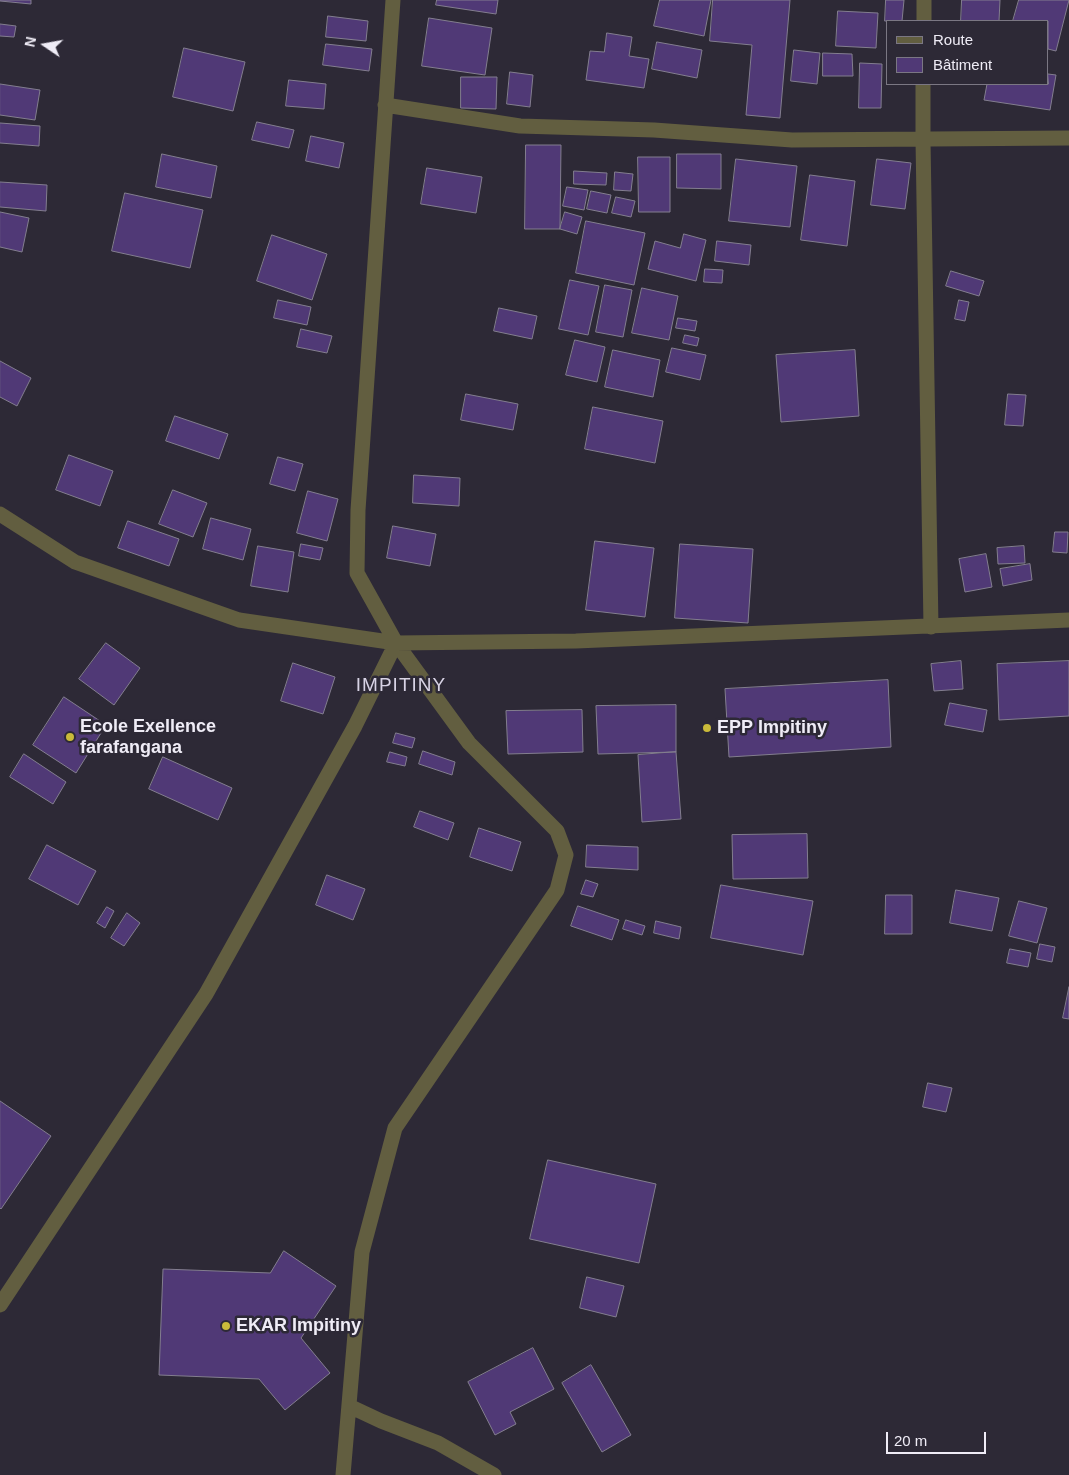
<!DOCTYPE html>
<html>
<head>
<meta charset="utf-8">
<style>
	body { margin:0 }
	#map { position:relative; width:1069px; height:1475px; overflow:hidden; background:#2d2936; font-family:Arial,sans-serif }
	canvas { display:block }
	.legend { position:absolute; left:886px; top:20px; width:162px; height:65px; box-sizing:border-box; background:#2d2936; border:1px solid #7b7783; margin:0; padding:6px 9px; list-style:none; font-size:15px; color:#efecf6 }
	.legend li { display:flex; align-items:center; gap:10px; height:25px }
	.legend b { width:25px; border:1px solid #7b7783 }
	.north { position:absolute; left:20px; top:20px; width:50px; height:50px; -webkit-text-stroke:4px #2d2936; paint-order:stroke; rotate:282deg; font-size:14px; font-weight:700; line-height:20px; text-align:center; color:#efecf6 }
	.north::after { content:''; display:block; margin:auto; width:18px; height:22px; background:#efecf6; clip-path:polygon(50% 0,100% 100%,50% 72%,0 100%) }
	.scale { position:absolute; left:886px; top:1432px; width:100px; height:22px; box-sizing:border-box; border:2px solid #efecf6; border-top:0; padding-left:6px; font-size:15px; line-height:18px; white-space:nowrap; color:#efecf6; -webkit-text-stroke:4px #2d2936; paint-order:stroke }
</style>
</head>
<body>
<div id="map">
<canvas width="1069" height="1475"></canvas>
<ul class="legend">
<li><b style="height:6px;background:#625e40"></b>Route</li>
<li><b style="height:14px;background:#503976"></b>Bâtiment</li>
</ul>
<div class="north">N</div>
<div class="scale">20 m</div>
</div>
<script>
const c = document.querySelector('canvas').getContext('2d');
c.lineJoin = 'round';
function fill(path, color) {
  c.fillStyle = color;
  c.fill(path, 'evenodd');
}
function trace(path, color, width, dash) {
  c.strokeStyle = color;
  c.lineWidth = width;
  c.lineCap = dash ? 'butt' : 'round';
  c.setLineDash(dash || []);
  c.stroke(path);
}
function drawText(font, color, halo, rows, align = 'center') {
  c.font = font + ' Arial,sans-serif';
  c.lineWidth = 5;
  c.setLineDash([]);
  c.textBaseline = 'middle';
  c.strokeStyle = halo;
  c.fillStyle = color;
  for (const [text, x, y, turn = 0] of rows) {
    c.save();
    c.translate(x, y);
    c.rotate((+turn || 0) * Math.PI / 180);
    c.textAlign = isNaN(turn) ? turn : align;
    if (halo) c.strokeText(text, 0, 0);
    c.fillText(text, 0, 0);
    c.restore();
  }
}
const building = new Path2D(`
	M0 0H31V4L0 1Z
	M437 0H498L496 14 436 5Z
	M660 0H711L704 36 654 26Z
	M713 0H790L780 118 746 115 752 45 710 41Z
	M886 0H904L902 21H885Z
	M962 0H1000L999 21H961Z
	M1019 0H1069L1056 51 1048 49V21H1013Z
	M838 11 878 13 876 48 836 46Z
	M328 16 368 21 366 41 326 37Z
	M429 18 492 28 485 75 422 66Z
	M0 24 16 26 14 37 0 36Z
	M607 33 632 37 629 56 649 59 644 88 586 80 590 51 604 52Z
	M657 42 702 50 697 78 652 69Z
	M326 44 372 49 369 71 323 65Z
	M184 48 245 62 233 111 173 97Z
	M794 50 820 53 817 84 791 81Z
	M823 53 852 54 853 76H823Z
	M860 63 882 64 881 108H859Z
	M510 72 533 75 530 107 507 104Z
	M1048 74 1056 75 1050 110 984 100 987 84H1048Z
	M461 77H497L496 109 461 108Z
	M289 80 326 84 324 109 286 106Z
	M0 84 40 90 35 120 0 115Z
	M257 122 294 130 289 148 252 140Z
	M0 123 40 126 39 146 0 143Z
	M311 136 344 143 339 168 306 161Z
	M526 145H561L560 229H525Z
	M162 154 217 166 211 198 156 187Z
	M677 154H721V189L677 188Z
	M638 157H670V212H639Z
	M736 159 797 166 790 227 729 221Z
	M877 159 911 163 905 209 871 205Z
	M427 168 482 177 476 213 421 204Z
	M574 171 607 173 606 185 574 184Z
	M615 172 633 174 631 191 614 190Z
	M810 175 855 181 847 246 801 240Z
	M0 182 47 185 46 211 0 207Z
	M567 187 588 190 584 210 563 206Z
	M591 191 611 195 607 213 587 209Z
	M125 193 203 210 190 268 112 251Z
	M616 197 635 201 631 217 612 213Z
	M0 212 29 218 22 252 0 247Z
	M565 212 582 217 577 234 560 229Z
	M586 221 645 233 634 285 576 273Z
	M684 234 706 240 696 281 648 269 655 241 680 248Z
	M272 235 327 254 312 300 257 281Z
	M717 241 751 245 749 265 715 261Z
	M705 269 723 270 722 283 704 282Z
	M951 271 984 281 979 296 946 286Z
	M570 280 599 286 588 335 559 329Z
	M605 285 632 290 623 337 596 332Z
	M642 288 678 296 669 340 632 333Z
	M278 300 311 307 307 325 274 318Z
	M959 300 969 302 965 321 955 319Z
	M499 308 537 316 532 339 494 331Z
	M678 318 697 321 695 331 676 328Z
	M301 329 332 336 327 353 297 347Z
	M685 335 699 338 697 346 683 343Z
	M575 340 605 347 597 382 566 375Z
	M672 348 706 355 700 380 666 372Z
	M613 350 660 360 653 397 605 387Z
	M855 350 859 416 781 422 776 355Z
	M0 361 31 378 17 406 0 397Z
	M466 394 518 404 513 430 461 420Z
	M1008 394 1026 395 1023 426 1005 425Z
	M593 407 663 421 655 463 585 449Z
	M175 416 228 434 219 459 166 441Z
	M69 455 113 471 100 506 56 490Z
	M278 457 303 464 295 491 270 484Z
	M414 475 460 478 459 506 413 503Z
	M173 490 207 503 193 537 159 524Z
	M308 491 338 499 327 541 297 533Z
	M211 518 251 529 243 560 203 549Z
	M128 521 179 539 169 566 118 548Z
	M393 526 436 534 430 566 387 558Z
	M1055 532H1068L1067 553 1053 552Z
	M595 541 654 548 645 617 586 610Z
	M301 544 323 548 320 560 299 556Z
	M680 544 753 549 748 623 675 618Z
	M258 546 294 552 288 592 251 586Z
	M1024 546 1025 563 998 564 997 548Z
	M986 554 992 587 965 592 959 559Z
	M1030 564 1032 580 1003 586 1000 569Z
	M106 643 140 668 114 705 79 679Z
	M961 661 963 689 934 691 931 664Z
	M1069 661V716L999 720 997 664Z
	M293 663 335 677 323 714 281 701Z
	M888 680 891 747 729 757 725 689Z
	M64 697 106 725 76 773 33 745Z
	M950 703 987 710 983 732 945 725Z
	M676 705V752L598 754 596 706Z
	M582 710 583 752 508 754 506 711Z
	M396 733 415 738 412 748 393 743Z
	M423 751 455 762 452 775 419 764Z
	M390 752 407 757 405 766 387 762Z
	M676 752 681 819 642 822 638 755Z
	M24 754 66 782 53 804 10 777Z
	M163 757 232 788 218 820 149 789Z
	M420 811 454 823 448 840 414 827Z
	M479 828 521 842 512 871 470 857Z
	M807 834 808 878 733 879 732 835Z
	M47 845 96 871 78 905 29 879Z
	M587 845 638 847V870L586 867Z
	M327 875 365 889 353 920 316 905Z
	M586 880 598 884 593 897 581 894Z
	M721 885 813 901 803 955 711 938Z
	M956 890 999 898 992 931 950 923Z
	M886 895H912V934H885Z
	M1019 901 1047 908 1037 943 1009 936Z
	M578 906 619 920 612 940 571 926Z
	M107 907 114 911 105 928 97 923Z
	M127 913 140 923 124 946 111 938Z
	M626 920 645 926 642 935 623 929Z
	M656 921 681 927 679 939 654 933Z
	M1040 944 1055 947 1052 962 1037 959Z
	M1010 949 1031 953 1028 967 1007 963Z
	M1069 987V1019L1063 1018Z
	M928 1083 952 1088 946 1112 923 1107Z
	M0 1101 51 1136 1 1209 0 1208Z
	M548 1160 656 1184 639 1263 530 1239Z
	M284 1251 336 1286 301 1338 330 1373 285 1410 259 1379 159 1375 163 1269 270 1273Z
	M587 1277 624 1286 616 1317 580 1308Z
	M533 1348 554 1389 510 1412 516 1424 495 1435 468 1382Z
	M591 1365 631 1435 602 1452 562 1383Z`);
const street = new Path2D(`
	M924 21V0
	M923 84V140L931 627
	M385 105 520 126 654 130 792 140 1069 138
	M0 514 75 562 239 620 396 643 576 641 1069 620
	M0 1305 206 994 355 726 396 643
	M349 1406 381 1421 438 1443 494 1475
	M343 1475 362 1252 395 1128 557 890 566 855 557 831 469 743 396 643 357 573 358 510 393 0`);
const markers = [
	[707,728,5,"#caba3a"],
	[70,737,5,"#caba3a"],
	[226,1326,5,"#caba3a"]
];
const poiNames = [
	["Ecole Exellence",80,727],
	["farafangana",80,748],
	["EPP Impitiny",717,728],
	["EKAR Impitiny",236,1326]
];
const neighbourhoodNames = [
	["IMPITINY",401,686]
];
fill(building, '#503976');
trace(building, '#837e8f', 1);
trace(street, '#625e40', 15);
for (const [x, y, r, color] of markers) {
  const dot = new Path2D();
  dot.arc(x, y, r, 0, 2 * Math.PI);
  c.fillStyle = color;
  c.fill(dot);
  trace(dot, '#2d2936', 2);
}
drawText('bold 18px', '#efecf6', '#2d2936', poiNames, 'left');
c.letterSpacing = '1px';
drawText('19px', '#d8d3e5', '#2d2936', neighbourhoodNames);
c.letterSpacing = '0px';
</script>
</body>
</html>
